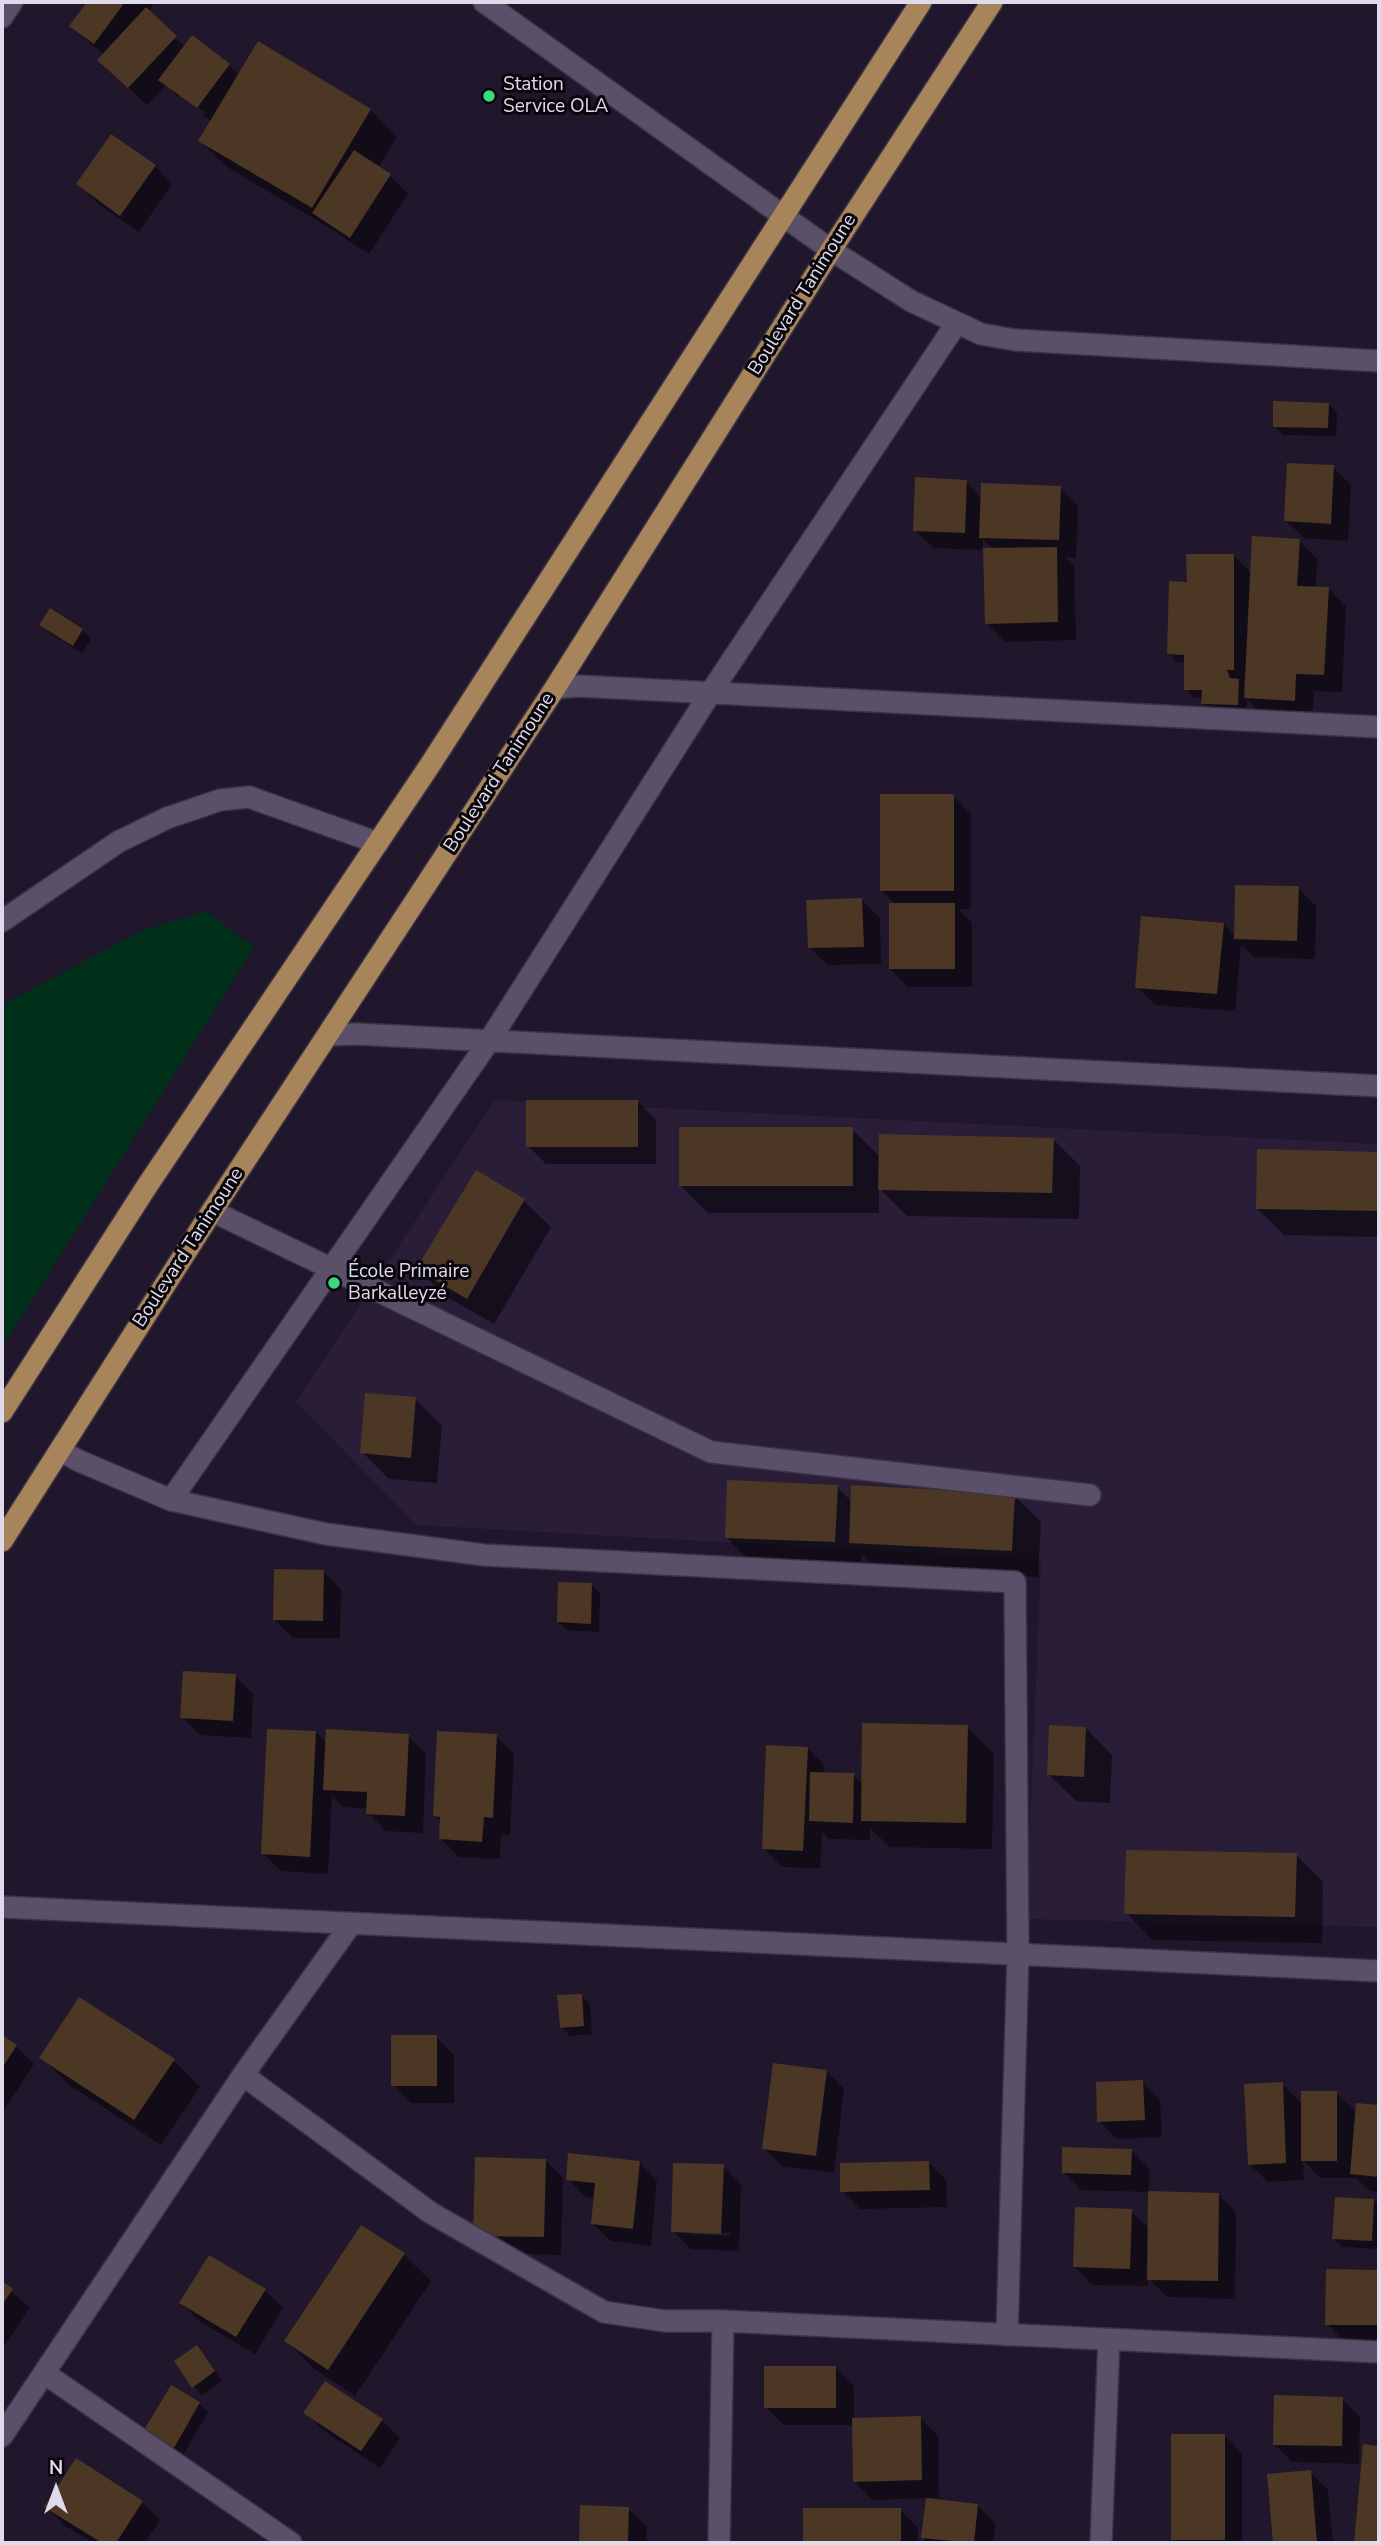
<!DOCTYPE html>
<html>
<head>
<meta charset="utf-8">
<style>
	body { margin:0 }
	#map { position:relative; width:1381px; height:2545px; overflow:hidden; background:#20172c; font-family:"Nunito Sans",sans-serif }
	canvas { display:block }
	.frame { position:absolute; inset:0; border:4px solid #e0dbea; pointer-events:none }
	.north { position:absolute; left:21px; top:2454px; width:70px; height:70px; -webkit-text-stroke:5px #08050d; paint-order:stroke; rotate:0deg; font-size:19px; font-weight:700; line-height:28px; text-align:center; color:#e0dbea }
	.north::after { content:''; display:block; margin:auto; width:24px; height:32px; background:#e0dbea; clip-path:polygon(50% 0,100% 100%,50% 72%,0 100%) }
</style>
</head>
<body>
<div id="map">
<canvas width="1381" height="2545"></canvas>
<div class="frame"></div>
<div class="north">N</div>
</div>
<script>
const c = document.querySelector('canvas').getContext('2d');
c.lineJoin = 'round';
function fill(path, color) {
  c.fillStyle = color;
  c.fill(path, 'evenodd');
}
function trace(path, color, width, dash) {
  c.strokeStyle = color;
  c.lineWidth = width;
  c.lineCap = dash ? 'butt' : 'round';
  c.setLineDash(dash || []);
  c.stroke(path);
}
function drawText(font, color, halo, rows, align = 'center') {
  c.font = font + ' "Nunito Sans",sans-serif';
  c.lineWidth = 6;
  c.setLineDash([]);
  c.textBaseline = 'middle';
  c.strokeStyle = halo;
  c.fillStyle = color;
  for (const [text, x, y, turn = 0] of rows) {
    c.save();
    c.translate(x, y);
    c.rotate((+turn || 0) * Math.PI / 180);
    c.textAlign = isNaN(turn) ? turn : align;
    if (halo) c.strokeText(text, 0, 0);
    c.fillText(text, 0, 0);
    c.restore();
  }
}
const built = new Path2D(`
	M495 1100 1379 1144V1927L1026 1919 1041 1560 416 1525 296 1402Z`);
const green = new Path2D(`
	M206 911 254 947 2 1348V1005L141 931Z`);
const shadow = new Path2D(`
	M89 2H149L153 6 148 12 185 47 229 65 239 75 370 110 397 137 378 168 390 176 408 194 369 254 331 229 227 167 200 141 212 122 179 98 166 85 147 105 117 77 104 55 71 26ZM178 93 205 112 203 115 178 97Z
	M155 166 172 184 139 232 96 202 78 184Z
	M1328 404 1337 413 1336 436 1283 435 1274 426Z
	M1333 467 1351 485 1348 541 1304 538 1285 520Z
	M966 482 982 498 1060 488 1078 506 1076 558 1065 557 1074 567 1076 640 1005 642 987 624 985 550 933 548 915 530ZM983 539 994 550H982Z
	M1299 541 1317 559 1316 588 1328 589 1346 607 1342 692 1314 691 1312 718 1264 716 1247 699 1246 713 1212 712 1203 703V698H1194L1186 689 1187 663 1177 662 1169 654 1188 583 1233 555 1252 574Z
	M42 625 82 630 91 639 82 653 50 633Z
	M953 796 971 814V909H958L972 923V987H908L890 969 896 905 882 891Z
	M1298 888 1316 906 1315 959 1254 957 1241 944 1235 1011 1155 1005 1137 987 1223 924 1236 937Z
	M862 900 880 918 881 964 827 965 809 947Z
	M638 1102 656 1120V1164H546L528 1146Z
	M852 1129 880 1157 1053 1139 1080 1166 1079 1219 907 1216 879 1188V1213H708L681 1186Z
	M1259 1151 1379 1153V1237L1284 1235 1257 1208Z
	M476 1172 524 1201 551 1227 494 1324 445 1296 418 1269Z
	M415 1399 442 1426 437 1483 389 1479 362 1452Z
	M837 1487 852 1502 1014 1495 1041 1522 1038 1577 877 1569 862 1554 861 1568 753 1564 726 1537Z
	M323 1571 341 1590 340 1638H293L275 1620Z
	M591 1585 600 1593 599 1632 567 1630 558 1622Z
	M235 1676 253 1694 251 1738 200 1735 182 1717Z
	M967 1727 994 1754 992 1849 890 1847 870 1828V1840L829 1839 822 1832 820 1868 782 1867 764 1849 807 1748 825 1766 824 1774 853 1775 863 1785Z
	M1086 1728 1112 1755 1110 1803 1076 1801 1049 1775Z
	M316 1732 327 1744 408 1736 426 1754 423 1833 386 1831 368 1813V1809L343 1807 332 1796 328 1874 281 1871 263 1853Z
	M496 1736 514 1754 510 1835H501L500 1859 459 1857 441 1839 442 1823 434 1815Z
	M1296 1855 1323 1882 1322 1943 1153 1940 1126 1913Z
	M581 1995 590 2004 592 2034 570 2036 562 2027Z
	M2 2037 16 2046 34 2064 2 2113Z
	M436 2037 454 2055V2103H411L393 2085Z
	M41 2057 173 2060 200 2087 161 2145 68 2084Z
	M826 2071 844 2089 834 2173 782 2166 764 2148Z
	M1142 2082 1160 2100 1162 2137 1117 2139 1099 2121Z
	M1282 2084 1302 2104 1336 2093 1357 2113 1358 2105 1379 2107V2192L1370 2191 1356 2178H1320L1303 2160 1304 2180 1268 2182 1249 2164Z
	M1131 2150 1149 2168V2192L1081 2190 1063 2172Z
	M545 2160 563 2178 561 2255 493 2253 475 2235Z
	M639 2162 657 2180 651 2246 611 2241 592 2223 595 2198 586 2197 568 2179Z
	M928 2162 946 2180 947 2207 860 2209 842 2191Z
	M723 2166 741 2184 739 2251 691 2249 673 2231ZM689 2231 730 2233V2236L689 2234Z
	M1218 2194 1236 2212 1235 2299 1167 2297 1148 2278V2286L1093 2285 1074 2267 1131 2211 1150 2229Z
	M1374 2200 1379 2206V2249L1342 2247 1334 2239Z
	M362 2227 404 2255 431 2281 355 2396 313 2368 287 2341Z
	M1378 2272 1379 2342H1345L1327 2324Z
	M2 2283 30 2308 2 2349Z
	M265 2290 283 2308 255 2354 199 2321 181 2303Z
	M197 2347 222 2381 202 2395 194 2386Z
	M836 2368 854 2386V2420L920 2418 938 2436 939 2498H928V2500L977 2505 995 2523 993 2543H928L923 2538 928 2498 873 2500 855 2482 854 2425H784L766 2407Z
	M1342 2399 1360 2417 1359 2464 1292 2462 1274 2444Z
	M199 2404 208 2412 183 2455 155 2439 146 2430Z
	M306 2413 382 2420 400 2438 380 2468 324 2431Z
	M1224 2435 1242 2453V2543H1177L1172 2539Z
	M1365 2446 1379 2448V2543H1356Z
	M77 2461 142 2502 160 2520 145 2543H94L64 2525 46 2507Z
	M1310 2472 1328 2490 1333 2543H1275L1269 2475Z
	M582 2507 628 2509 647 2527 646 2543H581Z
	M805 2510H900L918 2528V2543H805Z`);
const building = new Path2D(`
	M87 2H125L94 44 69 26Z
	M146 7 177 36 128 88 97 60Z
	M192 35 230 64 197 108 158 80Z
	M258 41 371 109 312 208 198 141Z
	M111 134 156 165 120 216 76 184Z
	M354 150 391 174 350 238 312 213Z
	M1273 401 1329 403 1328 428 1273 427Z
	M1287 463 1334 465 1331 524 1284 521Z
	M915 477 967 480 965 533 913 531Z
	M981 483 1061 486 1059 540 979 538Z
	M1252 536 1300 539 1297 586 1329 587 1324 675 1296 674 1295 701 1244 698Z
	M1057 547 1058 622 985 624 983 548Z
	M1186 554H1234V670H1227L1230 678 1239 679 1238 705 1201 704 1202 690H1184V655L1167 654 1169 581 1187 582Z
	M50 608 83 629 73 646 39 625Z
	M880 794H954V891H880Z
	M1235 885 1299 886 1297 941 1234 939Z
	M862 898 864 947 808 948 806 900Z
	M889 903H955V969H889Z
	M1141 916 1224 923 1217 994 1135 988Z
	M526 1100H638V1147H526Z
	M679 1127H853V1186H679Z
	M879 1134 1054 1138 1052 1193 878 1190Z
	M1257 1149 1379 1152V1211L1256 1209Z
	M476 1170 525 1199 467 1299 416 1269Z
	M365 1393 416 1397 411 1458 360 1453Z
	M727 1480 838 1485 835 1542 725 1538Z
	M851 1485 1015 1494 1012 1551 849 1543Z
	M274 1569 324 1570 323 1621 273 1620Z
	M558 1582 592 1583 591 1624 557 1622Z
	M183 1671 236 1674 233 1721 180 1718Z
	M862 1723 968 1725 966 1823 861 1821Z
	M1049 1725 1086 1727 1084 1777 1047 1775Z
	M267 1729 316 1731 310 1857 261 1854Z
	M326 1729 409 1734 405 1816 366 1814 367 1792 323 1790Z
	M437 1731 497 1734 493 1818 484 1817 482 1842 439 1839 440 1817 433 1816Z
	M766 1745 808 1747 803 1851 762 1849Z
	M810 1772 854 1773 853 1823 809 1821Z
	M1126 1850 1297 1853 1295 1917 1124 1914Z
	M582 1994 584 2026 560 2028 557 1995Z
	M79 1997 175 2059 134 2120 39 2058Z
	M2 2035 17 2045 2 2068Z
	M391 2035H437V2086H391Z
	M773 2063 827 2070 816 2156 762 2149Z
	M1143 2080 1145 2120 1097 2122 1096 2082Z
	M1283 2082 1286 2163 1248 2165 1244 2084Z
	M1301 2091H1337V2161H1301Z
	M1356 2103 1379 2105V2177L1350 2174Z
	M1062 2147 1132 2149 1131 2175 1062 2173Z
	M568 2153 640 2161 633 2229 591 2224 595 2183 566 2180Z
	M475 2157 546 2159 544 2237 473 2236Z
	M929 2161 930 2190 840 2192V2163Z
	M673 2163 724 2164 721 2234 671 2232Z
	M1148 2191 1219 2193 1218 2281 1147 2280Z
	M1335 2197 1374 2199 1372 2241 1332 2239Z
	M1075 2207 1132 2209 1130 2269 1073 2267Z
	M361 2225 405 2253 328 2370 284 2341Z
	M209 2255 266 2289 236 2337 179 2303Z
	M1326 2269 1378 2270V2325H1325Z
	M2 2281 13 2289 2 2305Z
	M197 2345 215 2371 192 2388 174 2361Z
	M764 2366H836V2408H764Z
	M325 2381 383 2419 361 2451 303 2413Z
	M171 2385 200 2402 174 2448 144 2430Z
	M1274 2395 1343 2397 1342 2446 1273 2445Z
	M921 2416 922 2480 853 2482 852 2418Z
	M1171 2434H1225V2540H1171Z
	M1363 2444 1379 2446V2543H1354Z
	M76 2458 143 2501 116 2543H102L44 2507Z
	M1311 2470 1317 2543H1273L1267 2474Z
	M926 2498 978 2504 974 2543 921 2538Z
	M580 2505 629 2507 628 2543H579Z
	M803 2508H901V2543H803Z`);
const minor = new Path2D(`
	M484 2 831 250 911 301 981 334 1015 340 1379 361
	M2 17 12 2
	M555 688 578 686 1379 727
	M2 921 118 842 167 818 220 800 249 797 378 843
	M329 1035 357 1034 1379 1086
	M212 1211 711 1452 1090 1495
	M60 1450 77 1460 171 1500 326 1534 484 1555 1015 1582 1018 1954 1007 2335
	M171 1500 489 1041 711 692 956 324
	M2 1907 1379 1971
	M243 2075 431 2213 604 2312 665 2321H723L1379 2352
	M44 2373 291 2543
	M2 2436 243 2075 351 1924
	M719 2543 723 2321
	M1101 2543 1109 2339`);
const major = new Path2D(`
	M2 1412 147 1186 430 765 921 2
	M2 1541 212 1211 555 688 831 250 992 2`);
const markers = [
	[489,96,7,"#3fd77d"],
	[334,1283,7,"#3fd77d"]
];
const poiNames = [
	["Station",503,85],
	["Service OLA",503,107],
	["École Primaire",348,1272],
	["Barkalleyzé",348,1294]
];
const streetNames = [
	["Boulevard Tanimoune",803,295,-58],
	["Boulevard Tanimoune",500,773,-57],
	["Boulevard Tanimoune",189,1248,-57]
];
fill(built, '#291d38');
fill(green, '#002f1a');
fill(shadow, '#0007');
fill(building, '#4b3723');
trace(minor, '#393343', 24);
trace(major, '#393343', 24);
trace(minor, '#5a5069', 21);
trace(major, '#a78459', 21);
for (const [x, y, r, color] of markers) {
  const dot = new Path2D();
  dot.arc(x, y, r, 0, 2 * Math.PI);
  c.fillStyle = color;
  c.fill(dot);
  trace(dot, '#08050d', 2.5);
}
drawText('19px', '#e0dbea', '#08050d', poiNames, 'left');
drawText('19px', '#e0dbea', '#08050d', streetNames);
</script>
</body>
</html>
